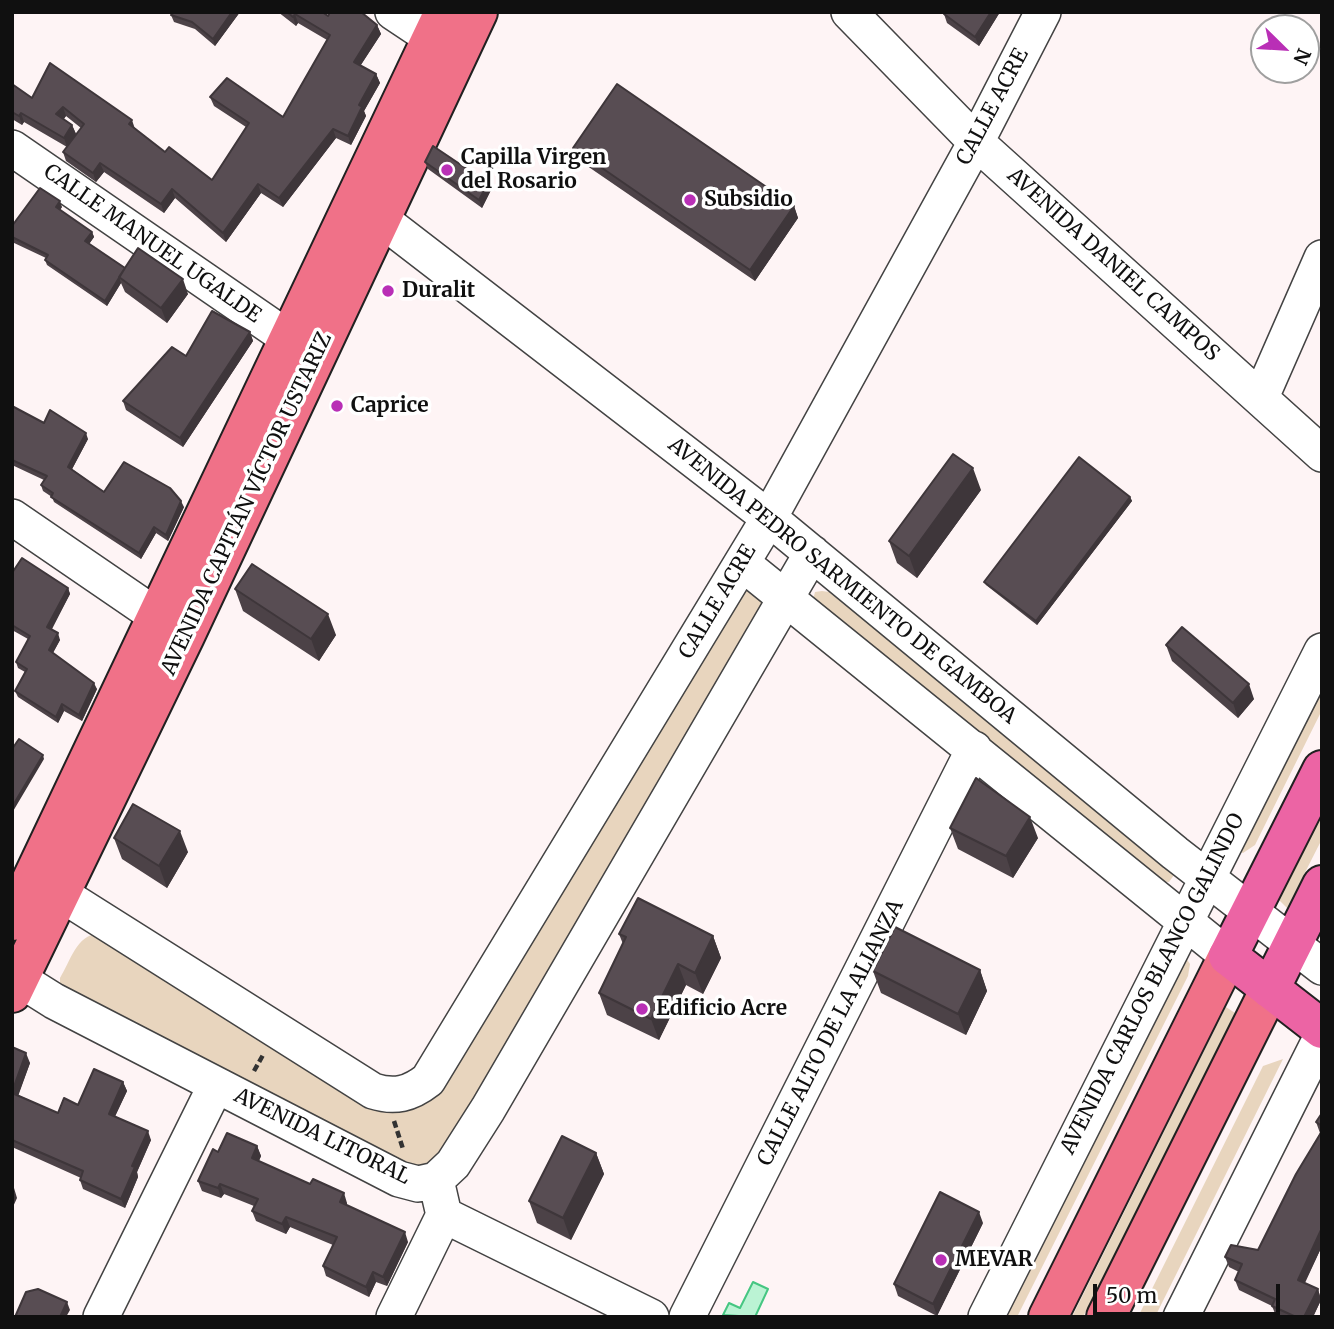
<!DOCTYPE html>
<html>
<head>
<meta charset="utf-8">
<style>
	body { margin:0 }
	#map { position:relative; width:1334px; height:1329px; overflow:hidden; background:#fef4f5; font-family:Merriweather,serif }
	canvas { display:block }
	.frame { position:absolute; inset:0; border:14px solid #101010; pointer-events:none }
	.north { position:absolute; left:1250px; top:14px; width:70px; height:70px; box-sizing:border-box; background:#fff; border:2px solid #9f9f9f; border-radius:50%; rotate:114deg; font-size:19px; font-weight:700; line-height:28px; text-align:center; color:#101010 }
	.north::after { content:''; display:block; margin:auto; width:24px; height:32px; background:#b92fb6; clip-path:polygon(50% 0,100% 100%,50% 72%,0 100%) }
	.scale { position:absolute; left:1093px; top:1284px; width:187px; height:32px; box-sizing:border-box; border:4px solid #101010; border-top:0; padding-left:9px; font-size:21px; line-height:24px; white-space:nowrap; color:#101010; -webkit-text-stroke:5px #fff; paint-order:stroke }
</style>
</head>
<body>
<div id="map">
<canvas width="1334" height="1329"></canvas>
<div class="frame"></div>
<div class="north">N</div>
<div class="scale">50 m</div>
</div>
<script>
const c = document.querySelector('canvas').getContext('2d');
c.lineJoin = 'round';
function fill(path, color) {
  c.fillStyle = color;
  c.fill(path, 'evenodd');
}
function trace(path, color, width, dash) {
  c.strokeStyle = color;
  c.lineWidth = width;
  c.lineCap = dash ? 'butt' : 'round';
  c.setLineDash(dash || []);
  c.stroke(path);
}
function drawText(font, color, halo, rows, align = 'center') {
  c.font = font + ' Merriweather,serif';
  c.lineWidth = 7;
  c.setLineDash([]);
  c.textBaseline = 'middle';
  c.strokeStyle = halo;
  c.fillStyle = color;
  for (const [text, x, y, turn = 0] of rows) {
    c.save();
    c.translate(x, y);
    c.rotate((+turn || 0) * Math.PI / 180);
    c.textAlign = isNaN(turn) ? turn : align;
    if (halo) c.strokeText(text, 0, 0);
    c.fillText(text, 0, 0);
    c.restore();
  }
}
const green = new Path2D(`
	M750 589 764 602 452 1144 433 1162 408 1168 60 985V978C70 962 77 934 98 934L397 1109 745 590Z
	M822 591 829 592 1168 863 1174 875 1169 882H1162L813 600 815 592Z
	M1322 684V710L1255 845 1243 853 1239 851Z
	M1322 815V839L1287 908 1279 900Z
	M1186 958 1190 964 1188 976 1017 1317H1006Z
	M1226 1007 1235 1013 1083 1317H1072Z
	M1283 1059 1155 1317H1138L1263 1066Z`);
const water = new Path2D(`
	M753 1282 768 1289 755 1317 723 1315 729 1303 740 1308Z`);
const path = new Path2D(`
	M254 1071 263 1055
	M394 1121 403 1149`);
const minor = new Path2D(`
	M393 12 432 38
	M849 12 976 142 1322 454
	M12 148 291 340
	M358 206 382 220 769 518 1175 853 1322 967
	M1261 397 1322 258
	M12 517 180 632
	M742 563 1228 956
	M61 894 373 1091C395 1098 410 1094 428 1080L769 518 976 142 1043 12
	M19 979 54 1001 399 1179 418 1184 436 1180
	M436 1180 453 1164 488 1109 812 553
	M436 1180 444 1215 651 1317
	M101 1317 216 1085
	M394 1317 444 1215
	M687 1317 974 749
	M986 1317 1322 651
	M1181 1317 1322 1036`);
const major = new Path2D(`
	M12 921 444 12
	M12 993 185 636 478 12
	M1048 1317 1228 956
	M1106 1317 1270 989`);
const highway = new Path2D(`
	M1322 770 1228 956 1322 1029
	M1270 989 1322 885`);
const wall = new Path2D(`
	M173 12H240L215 46 195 29 174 22 171 15Z
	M278 12H322L328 16 377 25 381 34 360 66 376 74 380 83 364 111 366 116 351 145 336 138 283 207 261 193 226 242 175 198 164 213 104 172 96 182 66 161 63 152 67 147 24 122 22 125 12 119V84L32 98 135 129 165 152 212 180 246 127 214 106 210 97 283 117 327 40 298 23 296 26ZM66 116 81 128 69 144 76 134 72 125 64 119Z
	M945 12H1000L979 46 947 23 944 14Z
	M573 148 794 206 798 218 755 281 577 159Z
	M425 162 488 183 491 190 482 208 428 169Z
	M62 207 60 210 92 232 94 237 89 244 125 268 188 294 167 323 125 292 121 283 107 306 47 265 45 260 46 258 12 242V226Z
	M250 332 253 341 183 447 126 410 123 401 186 356Z
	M12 406 44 423 88 439 72 469 104 492 184 507 168 541 156 533 141 559 54 502 52 497 43 491 41 485 44 480 12 465Z
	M981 490 917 578 897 563 889 541Z
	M1130 497 1132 501 1037 625 986 585 984 582Z
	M12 573 68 588 70 594 51 629 60 640 53 653 97 689 82 721 64 711 58 723 18 697 15 691 25 672 18 668 16 662 28 639 12 630Z
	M235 589 336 635 319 661 243 611Z
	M1166 645 1254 699 1238 718 1172 661Z
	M950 828 1038 838 1013 878 958 849Z
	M114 838 188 852 167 888 122 859Z
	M619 934 713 936 721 958 703 994 686 985 659 1040 607 1015 599 993 623 944Z
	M980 970 987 991 966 1035 881 993 873 971Z
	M12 1047 30 1063 18 1095 58 1113 78 1105 123 1082 127 1091 115 1116 151 1140 137 1172 138 1177 125 1208 83 1189 80 1180 81 1178 12 1147Z
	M1322 1113V1246L1305 1283 1318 1289 1321 1300 1313 1317H1277L1276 1316 1272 1306 1239 1290 1235 1280 1239 1272 1229 1267 1225 1257 1258 1250 1320 1133 1316 1122Z
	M257 1146 261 1156 259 1161 347 1203V1205L408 1242 387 1286 376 1282 369 1297 326 1276 323 1266 333 1245 290 1227 286 1234 256 1221 252 1211 254 1206 224 1194 221 1198 202 1191 198 1181 218 1152Z
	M596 1153 604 1174 571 1240 537 1223 529 1201Z
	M983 1223 937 1316 898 1296 894 1284Z`);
const shadedWall = new Path2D(`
	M232 12H240L215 46 213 39Z
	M991 12H1000L979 46 975 37Z
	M295 14 298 23 296 26 293 17Z
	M377 25 381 34 357 71 354 62Z
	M376 74 380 83 364 111 366 116 351 145 348 136 359 105Z
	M63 107 66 116 60 123 56 114Z
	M21 113 24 122 22 125 19 116Z
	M132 120 135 129 129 124Z
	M72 125 76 134 67 147 64 138Z
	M333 129 336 138 283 207 279 198Z
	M100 163 104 172 96 182 93 173Z
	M488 183 491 190 482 208 479 200Z
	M258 184 261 193 226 242 223 233Z
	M172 189 175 198 164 213 161 204Z
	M60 201 62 207 58 213 56 207Z
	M794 206 798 218 755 281 750 270Z
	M92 232 94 237 87 247 85 241Z
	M119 277 121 283 107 306 105 301Z
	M183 279 188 294 167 323 161 308Z
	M250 332 253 341 183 447 180 438Z
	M86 433 88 439 70 473 68 467Z
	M973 468 981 490 917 578 909 556Z
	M1130 497 1132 501 1037 625 1036 621Z
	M181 501 184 507 168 541 166 535Z
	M154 527 156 533 141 559 139 553Z
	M68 588 70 594 50 633 47 627Z
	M328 614 336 635 319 661 311 639Z
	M58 633 60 640 51 656 49 650Z
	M94 683 97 689 82 721 79 715Z
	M1249 684 1254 699 1238 718 1233 703Z
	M62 704 64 711 58 723 56 717Z
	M43 755 44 759 12 813V807Z
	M1030 817 1038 838 1013 878 1006 856Z
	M180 831 188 852 167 888 159 866Z
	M713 936 721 958 703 994 695 973Z
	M678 964 686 985 659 1040 651 1019Z
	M980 970 987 991 966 1035 958 1014Z
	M26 1053 30 1063 16 1102 12 1092Z
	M123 1082 127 1091 112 1123 109 1114Z
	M148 1131 151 1140 137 1172 138 1177 125 1208 121 1199 132 1166Z
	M257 1146 261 1156 256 1167 252 1158Z
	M596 1153 604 1174 571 1240 563 1218Z
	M220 1184 224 1194 221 1198 218 1188Z
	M14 1188 17 1198 12 1209V1191Z
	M344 1193 347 1203 344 1212 340 1202Z
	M979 1212 983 1223 937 1316 933 1304Z
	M286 1217 290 1227 286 1234 282 1224Z
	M1321 1230 1322 1234V1246L1301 1290 1298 1280Z
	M405 1232 408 1242 387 1286 383 1277Z
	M373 1272 376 1282 369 1297 366 1287Z
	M1318 1289 1321 1300 1313 1317H1304Z
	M67 1302 70 1310 66 1317H60Z`);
const building = new Path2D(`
	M173 12H232L213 39 192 22 171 15Z
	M287 12H322L328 16 330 12H361L377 25 354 62 376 74 359 105 362 107 348 136 333 129 279 198 258 184 223 233 172 189 161 204 100 163 93 173 63 152 84 124 63 107 56 114 72 125 64 138 21 113 19 116 12 112V84L32 98 50 63 132 120 129 124 165 152 169 147 212 180 249 123 210 97 227 78 283 117 330 35 295 14 293 17Z
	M945 12H991L975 37 944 14Z
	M617 84 794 206 750 270 573 148Z
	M433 146 488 183 479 200 425 162Z
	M40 188 60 201 56 207 92 232 85 241 125 268 105 301 45 260 48 255 12 237V226Z
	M138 248 183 279 161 308 119 277Z
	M212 311 250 332 180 438 123 401 172 347 186 356Z
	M12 406 44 423 50 410 86 433 68 467 104 492 124 462 170 488 181 501 166 535 154 527 139 553 51 497 53 493 41 485 47 476 12 460Z
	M953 454 973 468 909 556 889 541Z
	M1079 457 1130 497 1036 621 984 582Z
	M22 558 68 588 47 627 58 633 49 650 94 683 79 715 62 704 56 717 15 691 27 669 16 662 30 636 12 625V573Z
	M252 564 328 614 311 639 235 589Z
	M1182 627 1249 684 1233 703 1166 645Z
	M19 739 43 755 12 807V749Z
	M976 778 1030 817 1006 856 950 828Z
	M133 804 180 831 159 866 114 838Z
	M638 898 713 936 695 973 678 964 651 1019 599 993 626 937 619 934Z
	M895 927 980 970 958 1014 873 971Z
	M12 1047 26 1053 12 1092Z
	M94 1069 123 1082 109 1114 148 1131 132 1166 135 1167 121 1199 80 1180 83 1171 12 1140V1093L58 1113 64 1098 78 1105Z
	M1322 1113V1126L1316 1122Z
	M1322 1131V1231L1321 1230 1298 1280 1318 1289 1304 1317H1296L1272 1306 1275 1299 1235 1280 1242 1264 1225 1257 1231 1245 1258 1250 1296 1174Z
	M227 1133 257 1146 252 1158 310 1184 313 1179 344 1193 340 1202 405 1232 383 1277 373 1272 366 1287 323 1266 337 1237 286 1217 282 1224 252 1211 258 1199 220 1184 218 1188 198 1181 213 1149 218 1152Z
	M562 1136 596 1153 563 1218 529 1201Z
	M940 1192 979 1212 933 1304 894 1284Z
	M38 1289 67 1302 60 1317H15L26 1292Z`);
const markers = [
	[447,170,7,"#b92fb6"],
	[690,200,7,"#b92fb6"],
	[388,291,7,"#b92fb6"],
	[337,406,7,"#b92fb6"],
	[642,1009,7,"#b92fb6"],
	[941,1260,7,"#b92fb6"]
];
const streetNames = [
	["CALLE ACRE",993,107,-62],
	["CALLE MANUEL UGALDE",152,244,35],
	["AVENIDA DANIEL CAMPOS",1113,265,42],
	["AVENIDA CAPITÁN VÍCTOR USTARIZ",247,504,-65],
	["AVENIDA PEDRO SARMIENTO DE GAMBOA",842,581,39],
	["CALLE ACRE",718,602,-59],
	["AVENIDA CARLOS BLANCO GALINDO",1153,984,-63],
	["CALLE ALTO DE LA ALIANZA",831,1033,-63],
	["AVENIDA LITORAL",322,1137,26]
];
const poiNames = [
	["Capilla Virgen",461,158],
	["del Rosario",461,182],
	["Subsidio",704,200],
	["Duralit",402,291],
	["Caprice",351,406],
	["Edificio Acre",656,1009],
	["MEVAR",955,1260]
];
fill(green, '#e8d5be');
fill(water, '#bbf3d4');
trace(water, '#46c682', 2);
trace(minor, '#434343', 38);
trace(major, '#212121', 42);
trace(highway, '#212121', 42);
trace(path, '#323232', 4.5, [7, 3.5]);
trace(minor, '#fff', 35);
trace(major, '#f07188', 38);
trace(highway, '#ec64a4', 38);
fill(wall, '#4c4247');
fill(shadedWall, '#3e363a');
fill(building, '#584d53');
trace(building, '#3e363a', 2);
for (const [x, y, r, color] of markers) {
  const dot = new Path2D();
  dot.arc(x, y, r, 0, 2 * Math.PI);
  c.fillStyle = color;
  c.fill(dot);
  trace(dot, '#fff', 2.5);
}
drawText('21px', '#101010', '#fff', streetNames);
drawText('bold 21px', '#101010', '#fff', poiNames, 'left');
</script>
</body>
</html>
